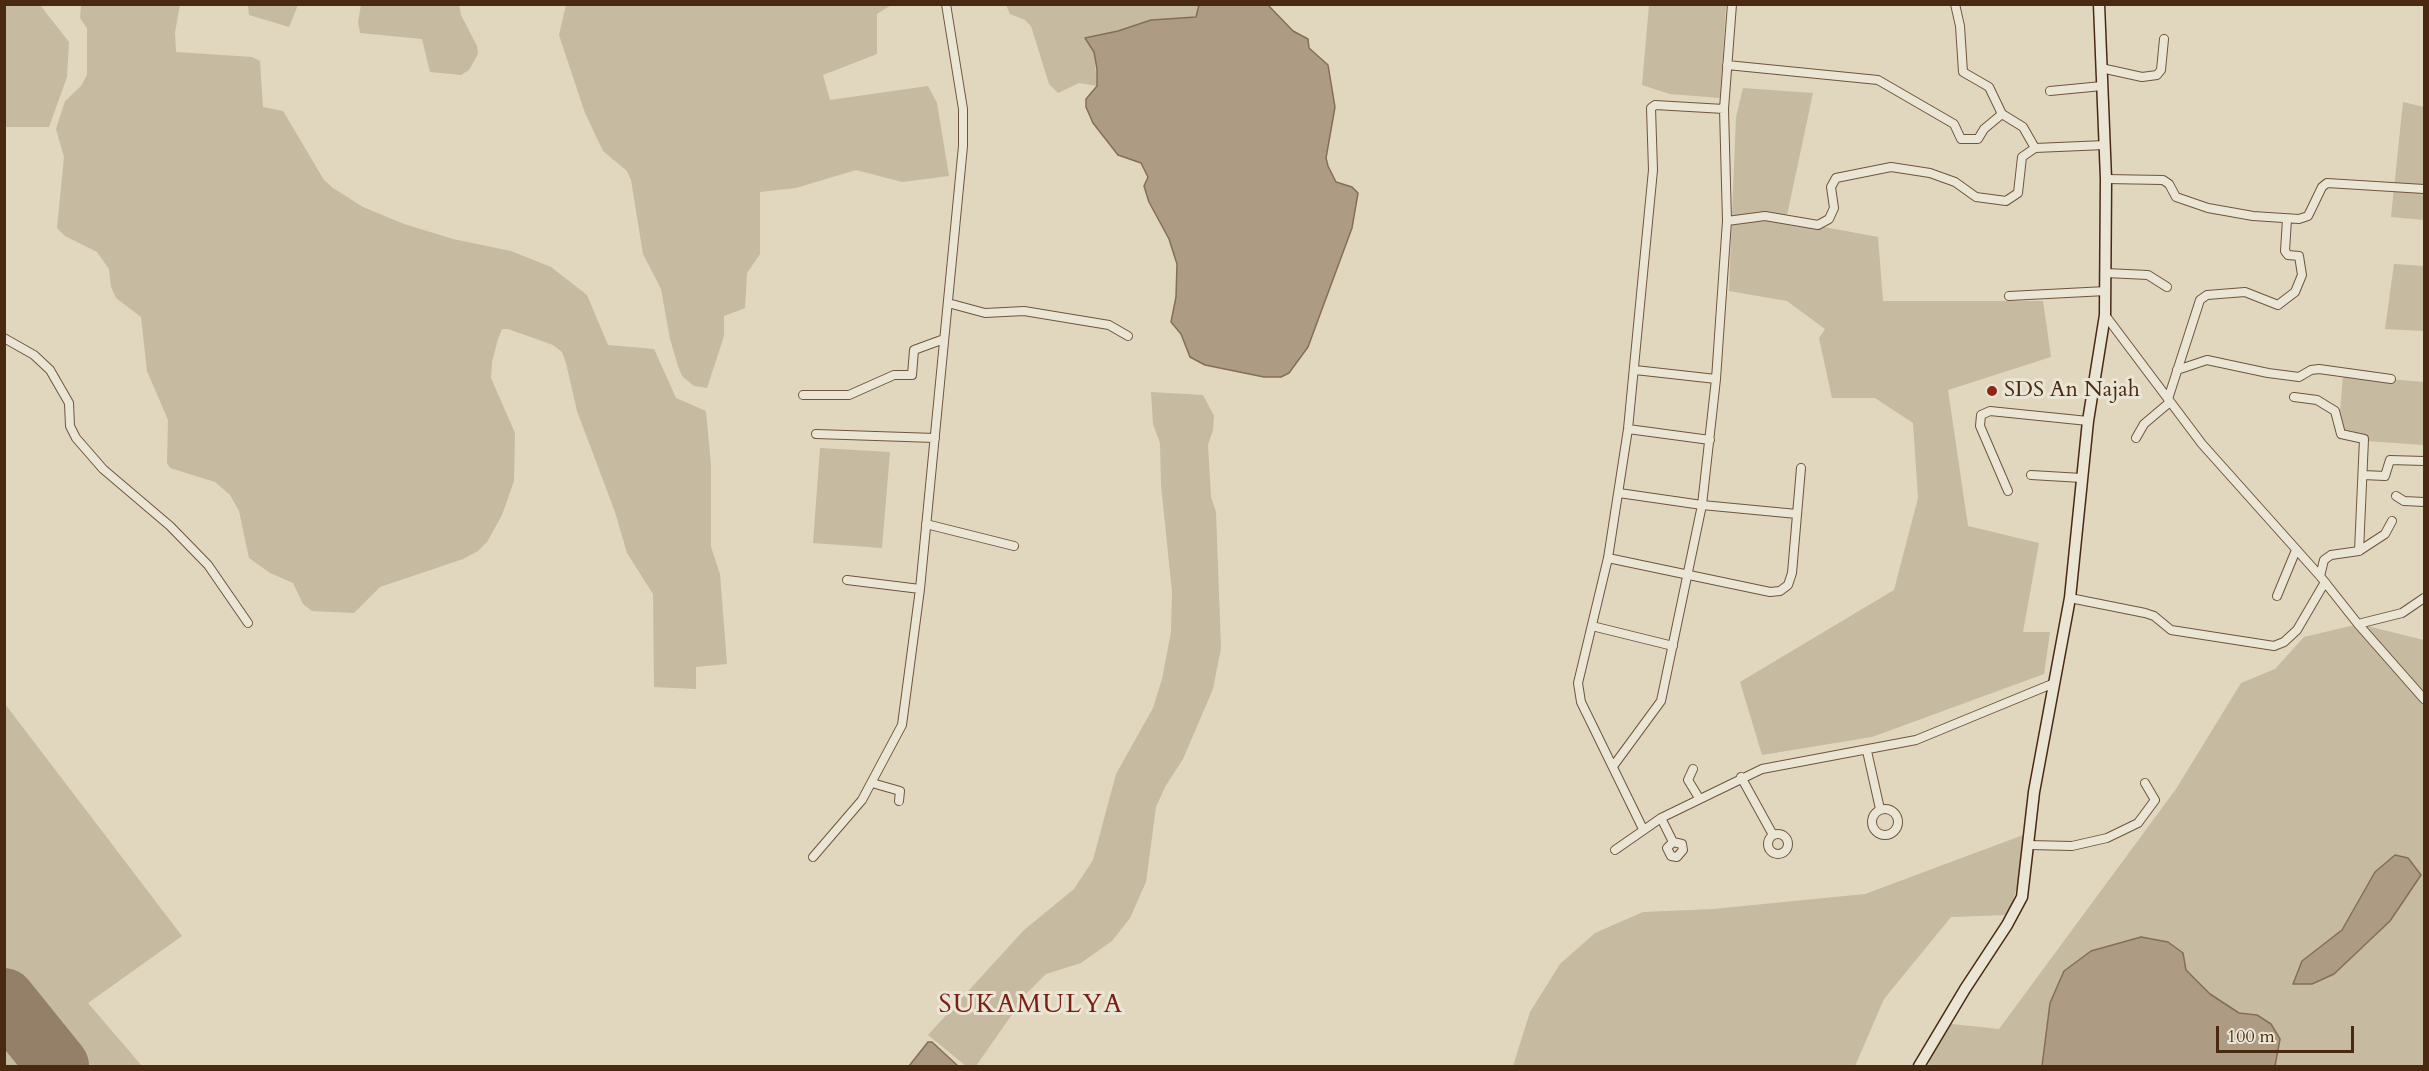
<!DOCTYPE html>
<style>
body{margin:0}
#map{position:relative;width:2429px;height:1071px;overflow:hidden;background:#e0d7be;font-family:Cardo,serif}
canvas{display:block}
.frame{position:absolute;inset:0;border:6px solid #492a11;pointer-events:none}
.scale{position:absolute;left:2216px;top:1026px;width:138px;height:27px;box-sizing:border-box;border:3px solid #492a11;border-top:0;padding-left:8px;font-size:18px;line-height:21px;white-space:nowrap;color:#492a11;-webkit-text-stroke:4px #ebe5d5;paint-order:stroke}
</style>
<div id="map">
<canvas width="2429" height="1071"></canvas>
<div class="frame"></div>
<div class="scale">100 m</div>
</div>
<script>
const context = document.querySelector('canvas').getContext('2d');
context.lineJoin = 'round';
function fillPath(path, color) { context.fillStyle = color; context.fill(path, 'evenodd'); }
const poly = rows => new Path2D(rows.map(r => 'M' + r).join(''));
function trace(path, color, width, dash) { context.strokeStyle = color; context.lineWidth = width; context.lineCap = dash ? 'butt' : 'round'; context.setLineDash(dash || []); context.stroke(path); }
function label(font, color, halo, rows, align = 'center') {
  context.font = font + ' Cardo,serif'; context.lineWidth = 6; context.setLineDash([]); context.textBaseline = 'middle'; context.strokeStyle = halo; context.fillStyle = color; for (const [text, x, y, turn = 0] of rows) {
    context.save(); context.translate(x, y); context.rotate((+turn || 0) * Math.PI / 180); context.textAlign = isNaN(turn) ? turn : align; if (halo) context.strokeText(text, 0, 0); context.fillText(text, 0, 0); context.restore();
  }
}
const green = poly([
 [1199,4,1196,17,1086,38,1094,52,1097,86,1079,83,1058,93,1049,84,1031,26,1025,20,1010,14,1006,5],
 [4,5,40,5,69,42,67,77,49,127,5,127],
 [81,5,180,5,175,32,176,52,252,57,260,61,263,107,283,111,324,180,333,188,363,207,404,224,453,239,511,251,551,267,587,295,608,345,654,349,676,398,706,411,711,465,711,547,720,574,727,664,696,667,696,689,654,687,653,594,627,553,615,512,577,411,566,363,562,352,553,345,508,329,502,329,498,339,492,362,491,378,515,433,514,481,502,515,487,542,478,551,463,559,380,587,354,613,312,611,303,604,293,583,270,573,249,558,239,511,230,495,215,482,170,468,167,463,168,420,147,371,141,317,116,298,111,287,109,269,97,252,65,236,57,228,64,157,56,129,65,101,81,86,87,75,87,28,80,18],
 [248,5,248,4,298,5,289,27,249,15],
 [361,5,459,5,461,15,477,46,478,54,469,70,461,75,430,72,422,39,360,33,358,22],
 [566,5,891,5,877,14,877,54,823,75,830,100,928,86,937,103,949,176,902,182,856,170,796,188,760,192,760,254,747,273,745,308,724,316,724,336,707,388,694,386,682,376,678,366,670,339,661,289,643,254,631,180,627,171,603,151,585,113,559,35],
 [1649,5,1726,5,1720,98,1670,94,1642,85],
 [1743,88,1813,93,1786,220,1878,237,1883,301,2043,301,2051,357,1948,390,1968,526,2039,543,2023,632,2050,632,2044,674,1872,737,1762,755,1740,682,1894,590,1918,498,1913,423,1875,398,1832,398,1819,338,1825,329,1787,301,1729,291,1736,117],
 [2403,102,2424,107,2424,220,2391,217],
 [2394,264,2424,266,2424,331,2385,329],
 [2343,375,2424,382,2424,445,2338,439],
 [1151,392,1203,395,1214,416,1213,430,1208,445,1211,497,1216,512,1221,648,1213,689,1183,759,1165,787,1156,807,1146,882,1130,918,1112,941,1081,963,1046,974,1027,993,976,1066,966,1066,928,1035,1024,930,1074,889,1093,860,1116,774,1153,708,1162,679,1171,632,1172,592,1161,485,1160,443,1153,424],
 [820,448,890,452,882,548,813,543],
 [2359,624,2424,640,2424,1066,2275,1066,2280,1039,2271,1024,2255,1014,2240,1013,2210,994,2186,970,2183,953,2050,1003,2042,1066,1928,1066,1942,1023,1999,1029,2176,789,2241,683,2275,669,2304,637],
 [5,704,182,936,88,1003,142,1066,73,1066,5,981],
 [2026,834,2021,872,2009,915,1951,917,1884,999,1855,1066,1513,1066,1530,1012,1560,964,1595,933,1643,912,1713,909,1865,894],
 [4,1019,5,1019,43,1066,5,1066]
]);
const water = poly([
 [1199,5,1268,5,1293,31,1308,39,1309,48,1328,65,1335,107,1326,158,1328,166,1336,182,1352,187,1358,193,1352,228,1308,347,1289,373,1281,377,1264,377,1205,365,1190,357,1181,334,1171,322,1176,297,1177,264,1169,239,1149,202,1144,186,1148,177,1141,163,1118,155,1093,123,1086,107,1086,99,1097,86,1097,69,1094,52,1085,38,1118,31,1151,20,1196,17,1199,5],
 [2395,855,2408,858,2421,875,2390,921,2334,974,2312,984,2293,984,2302,961,2342,930,2375,872,2395,855],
 [2141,937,2168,942,2183,953,2186,970,2210,994,2239,1013,2257,1015,2271,1024,2280,1039,2275,1066,2042,1066,2050,1003,2064,971,2091,951,2141,937],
 [928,1042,932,1042,958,1066,909,1066,928,1042]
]);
const runway = poly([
 [4,999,58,1066]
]);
const street = poly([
 [1955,4,1960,26,1963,72,1989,87,2002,114,2023,127,2035,148],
 [1727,65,1878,80,1954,124,1961,139,1978,139,1984,129,2002,114],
 [2101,68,2142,77,2157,75,2161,70,2164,39],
 [2050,91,2102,86],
 [2106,179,2163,180,2169,184,2176,197,2208,208,2253,216,2299,219,2308,216,2322,187,2327,183,2424,189],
 [1727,221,1765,216,1818,225,1829,219,1834,208,1831,187,1836,178,1891,167,1930,173,1955,182,1976,197,2006,201,2018,193,2022,157,2035,148,2105,145],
 [2106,273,2148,275,2167,287],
 [2009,296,2106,291],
 [948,303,985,313,1024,311,1109,325,1128,336],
 [2105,315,2202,444,2320,576,2358,624,2424,699],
 [4,338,34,355,50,370,69,403,70,426,76,438,103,469,170,526,208,565,248,623],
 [1635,370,1716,379],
 [2177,370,2207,360,2268,373,2299,377,2311,370,2319,369,2391,379],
 [803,395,849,395,894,375,912,375,914,350,944,339],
 [2294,397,2317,400,2335,411,2341,434,2364,439,2359,551],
 [2168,399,2200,300,2207,295,2245,292,2278,305,2295,292,2302,275,2299,256,2288,255,2285,251,2287,219],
 [1628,429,1710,440],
 [816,434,935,438],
 [2136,438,2144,424,2170,402],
 [2031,475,2082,478],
 [2363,475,2385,476,2390,460,2424,461],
 [2008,491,1980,426,1981,415,1990,411,2088,421],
 [1619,493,1702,505,1797,514],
 [2396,496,2404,501,2424,502],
 [926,524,1014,546],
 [1608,558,1770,592,1780,591,1788,585,1792,573,1801,468],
 [2320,576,2324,560,2331,555,2359,551,2385,534,2392,521],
 [847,580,920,589],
 [2277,596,2296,550],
 [2070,598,2145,613,2154,616,2171,630,2274,646,2284,642,2297,630,2325,582],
 [2358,624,2402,613,2424,598],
 [1592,626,1673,646],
 [1867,751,1880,809],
 [1614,765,1661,701,1702,505,1716,379,1727,221,1724,109,1732,4],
 [1693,769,1688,780,1699,798],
 [1741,777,1773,835],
 [872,783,900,791,899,801],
 '1872 822a13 13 0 1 1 26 0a13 13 0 1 1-26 0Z',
 [1661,818,1673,842],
 [1643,829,1581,702,1578,683,1608,558,1628,429,1653,170,1651,108,1655,105,1724,109],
 '1768 844a10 10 0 1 1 20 0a10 10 0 1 1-20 0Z',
 [1673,842,1682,844,1683,850,1677,857,1671,856,1667,848,1673,842],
 [2029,845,2072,846,2107,838,2138,823,2155,800,2145,783],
 [1615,850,1661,818,1762,769,1916,740,2052,684],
 [813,857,862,800,902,725,920,589,963,146,963,109,946,4]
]);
const secondary = poly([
 [1919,1066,1965,989,2007,925,2022,897,2034,792,2070,598,2088,421,2105,315,2106,179,2099,4]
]);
const markers = [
 [1992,391,6,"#8f2418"]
];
const poiNames = [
 ["SDS An Najah",2004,391]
];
const quarterNames = [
 ["SUKAMULYA",1031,1006]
];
fillPath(green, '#c6baa1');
fillPath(water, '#ad9c83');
trace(water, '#856e55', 1.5);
trace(runway, '#948068', 62);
trace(street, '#6f553c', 10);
trace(secondary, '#492a11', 13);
trace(street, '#ebe5d5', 8);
trace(secondary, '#ebe5d5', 10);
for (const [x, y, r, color] of markers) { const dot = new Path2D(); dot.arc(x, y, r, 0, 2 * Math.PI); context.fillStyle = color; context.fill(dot); trace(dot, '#ebe5d5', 2); }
label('22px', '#492a11', '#ebe5d5', poiNames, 'left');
context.letterSpacing = '1.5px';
label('26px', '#7a1f14', '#ebe5d5', quarterNames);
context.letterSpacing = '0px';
</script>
